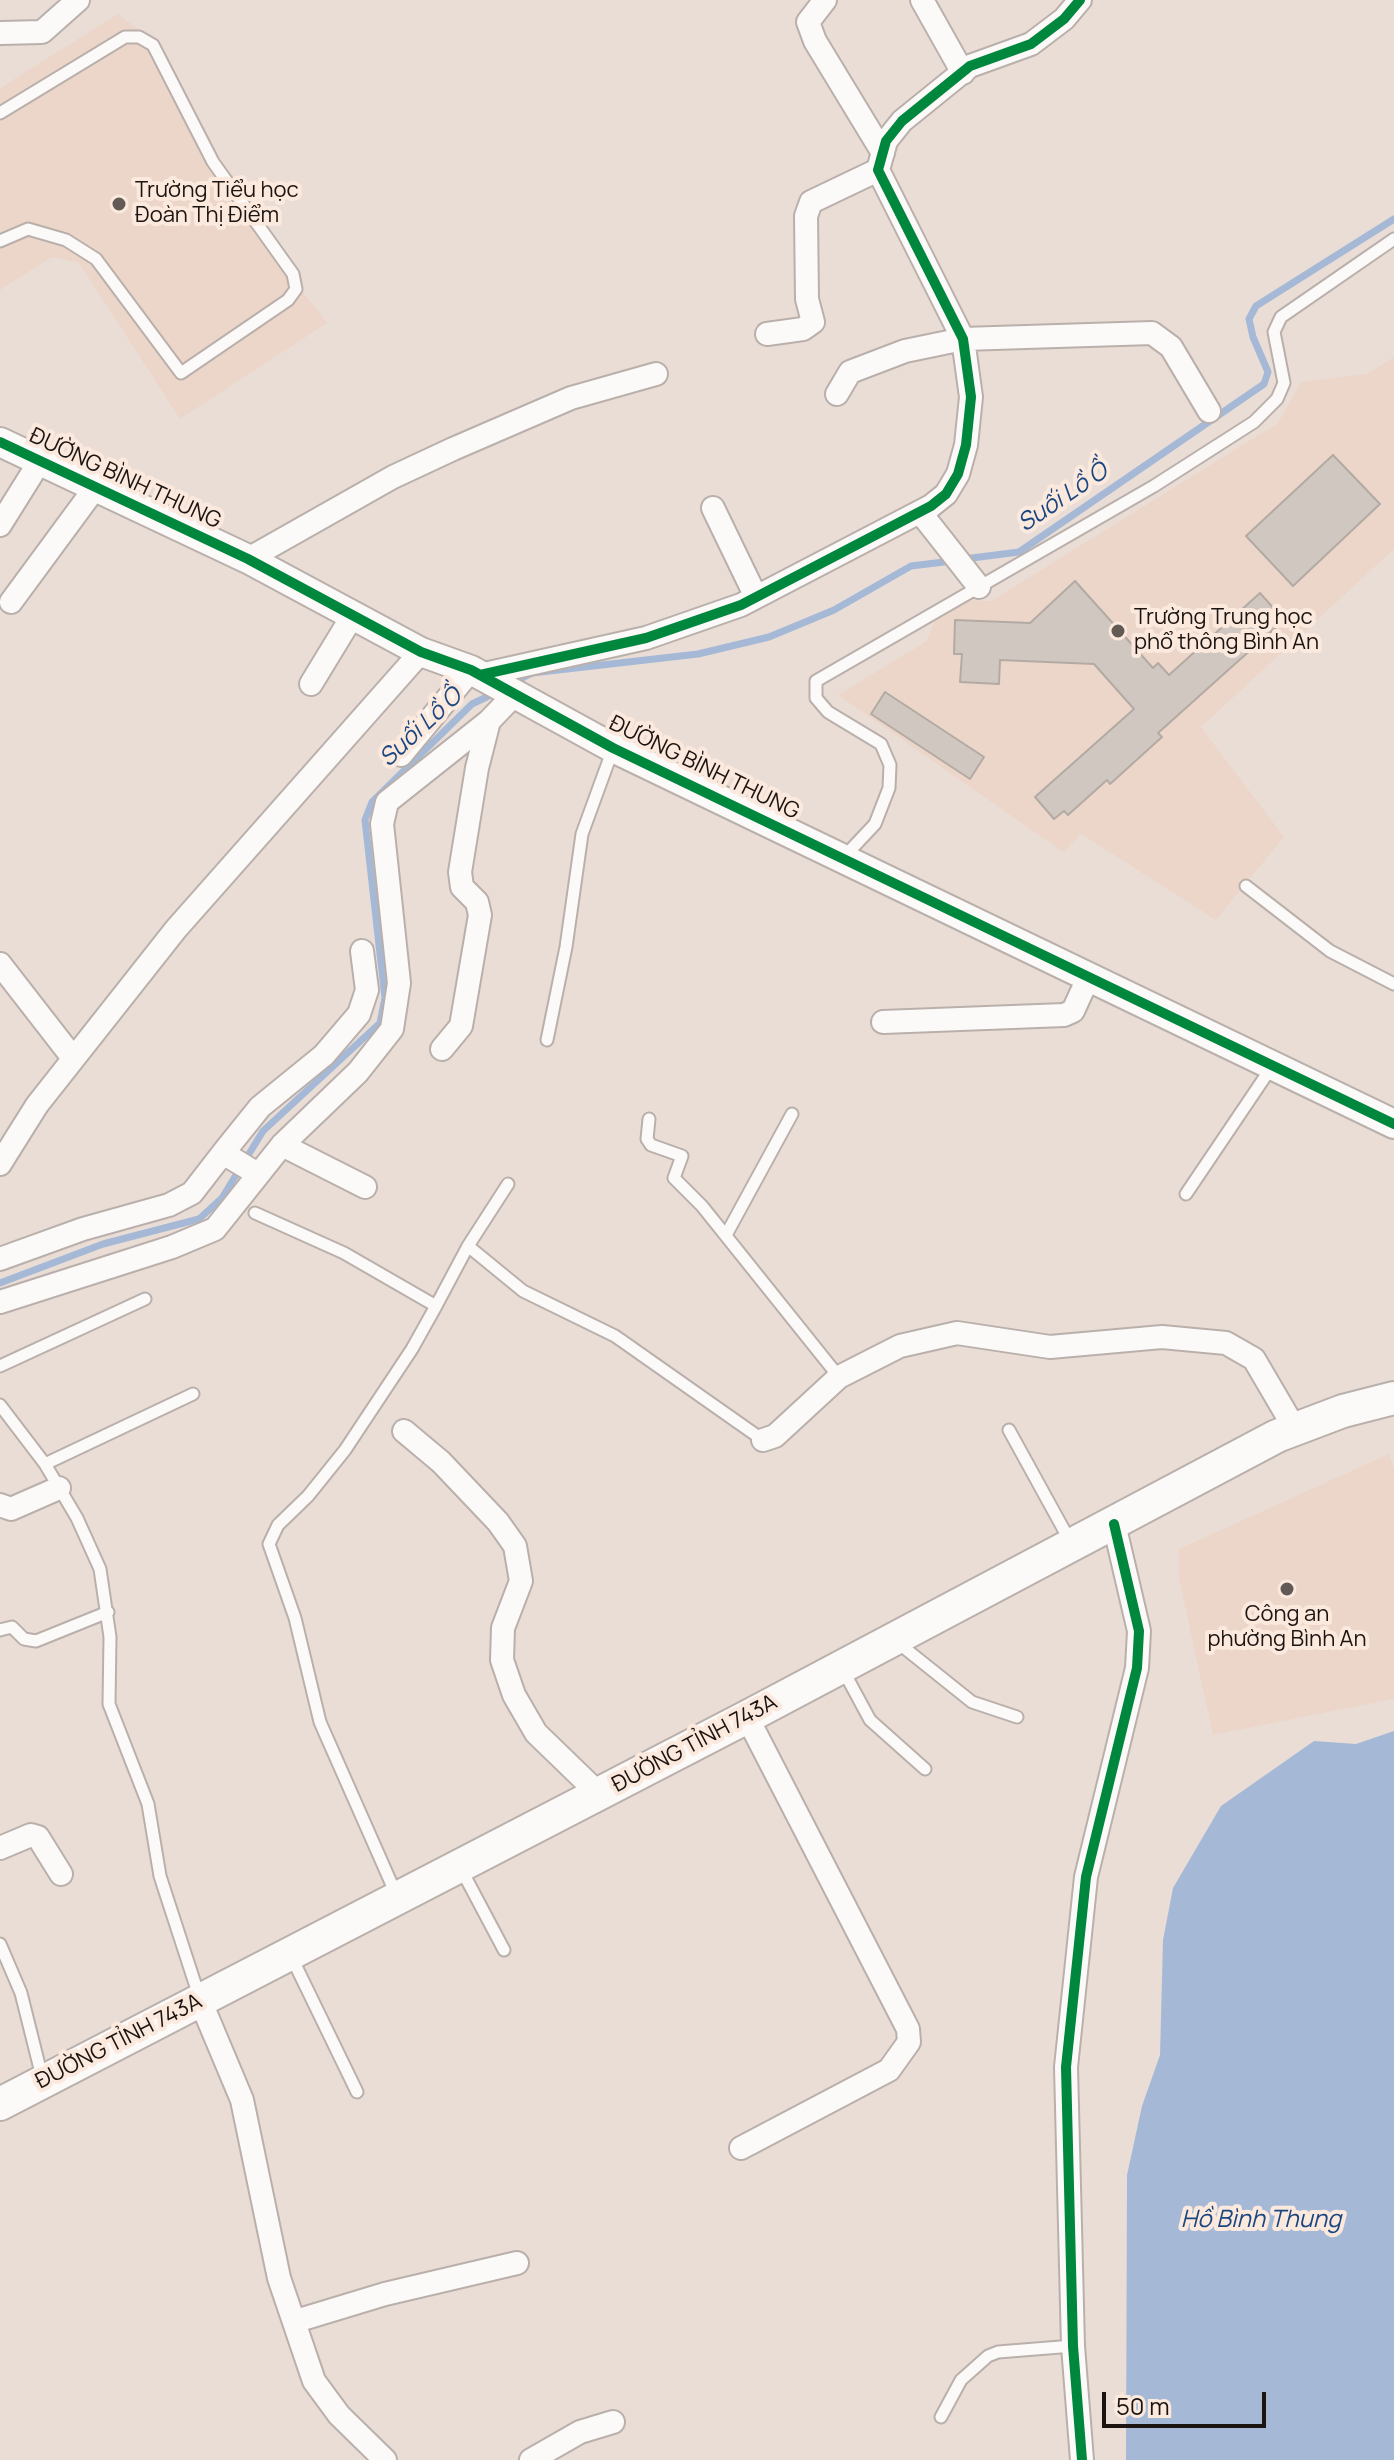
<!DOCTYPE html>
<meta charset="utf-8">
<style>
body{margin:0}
#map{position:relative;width:1394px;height:2460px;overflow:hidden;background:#eaddd6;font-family:Manrope,sans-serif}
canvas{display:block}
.scale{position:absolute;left:1102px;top:2392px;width:164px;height:36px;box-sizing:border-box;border:4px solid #1c1410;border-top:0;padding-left:10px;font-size:24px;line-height:28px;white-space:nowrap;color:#1c1410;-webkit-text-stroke:6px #fce9de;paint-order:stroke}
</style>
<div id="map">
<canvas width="1394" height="2460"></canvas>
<div class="scale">50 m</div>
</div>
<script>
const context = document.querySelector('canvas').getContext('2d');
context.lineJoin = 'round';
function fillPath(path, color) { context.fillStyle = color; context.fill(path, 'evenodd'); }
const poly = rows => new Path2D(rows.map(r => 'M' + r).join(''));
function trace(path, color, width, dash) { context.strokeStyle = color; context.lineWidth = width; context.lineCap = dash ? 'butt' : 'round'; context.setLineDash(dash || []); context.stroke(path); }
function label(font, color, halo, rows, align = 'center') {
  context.font = font + ' Manrope,sans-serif'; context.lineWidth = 8; context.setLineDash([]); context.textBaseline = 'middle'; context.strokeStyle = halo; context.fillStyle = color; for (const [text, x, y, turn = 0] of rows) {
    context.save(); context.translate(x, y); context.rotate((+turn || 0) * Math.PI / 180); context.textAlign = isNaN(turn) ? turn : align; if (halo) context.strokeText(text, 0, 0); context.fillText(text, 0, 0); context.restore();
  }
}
const built = poly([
 [118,14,139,30,190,126,266,245,327,323,180,419,79,263,52,257,0,290,0,88],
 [1394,357,1394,549,1201,727,1284,837,1216,920,1081,834,1063,852,838,695,927,641,935,621,969,600,991,601,1278,423,1301,382,1367,374],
 [1389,1454,1394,1470,1394,1699,1213,1735,1179,1579,1179,1549]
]);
const water = poly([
 [1394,1731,1394,2460,1126,2460,1127,2175,1142,2106,1160,2055,1163,1940,1173,1888,1221,1806,1314,1741,1356,1744]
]);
const stream = poly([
 [964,559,1019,552,1264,384,1268,372,1253,337,1249,319,1256,306,1394,219],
 [511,684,532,673,698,654,769,637,834,610,911,566,952,561],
 [0,1283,103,1244,199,1219,222,1198,263,1131,380,1023,385,998,365,820,372,802,472,704,497,692]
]);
const building = poly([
 [1333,455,1380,504,1293,586,1246,536,1333,455],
 [1075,581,1153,668,1158,663,1169,675,1260,593,1284,620,1158,733,1162,737,1110,784,1107,780,1068,815,1064,811,1054,819,1035,797,1134,709,1094,664,1000,660,999,684,960,682,962,654,954,654,955,620,1030,623,1075,581],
 [885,692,984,757,970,779,871,714,885,692]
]);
const service = poly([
 [0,113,125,37,139,37,153,45,213,162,293,274,296,289,288,300,181,373,96,259,66,240,28,229,0,241],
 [844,857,875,824,889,788,890,765,881,744,828,712,816,698,816,681,1154,486,1254,422,1277,399,1284,383,1274,332,1281,317,1394,239],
 [1246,886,1330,951,1394,984],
 [547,1040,566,947,582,834,613,749],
 [649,1119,647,1139,651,1145,682,1156,674,1178,702,1206,839,1377],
 [1186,1194,1273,1065],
 [255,1213,344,1253,436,1306,412,1349,345,1450,308,1496,278,1525,269,1544,295,1618,320,1722,396,1894],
 [726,1235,792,1114],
 [468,1246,523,1291,615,1336,763,1440],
 [436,1306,468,1246,508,1184],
 [0,1366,145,1299],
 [0,1405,45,1464,77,1518,100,1569,110,1637,109,1704,148,1804,160,1876,199,1996],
 [1009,1430,1070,1541],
 [45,1464,193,1394],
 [0,1630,12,1627,24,1639,36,1641,108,1612],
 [897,1642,972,1702,1017,1717],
 [843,1670,870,1720,925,1769],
 [460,1867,504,1950],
 [0,1944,21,1993,42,2077],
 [291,1956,357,2092],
 [941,2417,961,2380,988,2356,998,2352,1073,2346]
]);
const minor = poly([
 [825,0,808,22,815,41,883,153],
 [922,0,963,73],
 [0,33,42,32,78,0],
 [767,334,803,329,813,322,807,299,806,216,811,202,878,170],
 [837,394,850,372,905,351,963,339,1152,333,1171,347,1209,411],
 [713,508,756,597],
 [920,512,979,587],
 [0,525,40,461],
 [248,559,393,477,453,449,571,398,656,374],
 [11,602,95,488],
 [480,675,646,638,741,605,931,506,946,494,958,474,966,445,971,397,963,339,878,170,886,141,902,121,970,66,1031,44,1064,19,1080,0],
 [311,684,353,615],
 [401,755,471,670],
 [0,964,73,1058],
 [883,1022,1064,1015,1073,1011,1089,976],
 [442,1049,461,1026,480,915,477,902,462,887,460,872,477,768,489,721,516,693],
 [282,1145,365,1187],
 [0,1164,37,1105,176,929,421,652],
 [256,1173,223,1153,260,1107,324,1055,359,1014,367,990,362,951],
 [0,1259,83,1229,169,1205,192,1193,223,1153],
 [0,1302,172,1247,215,1229,282,1145,358,1072,392,1029,399,983,382,824,387,802,489,721],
 [404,1431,441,1462,498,1522,515,1546,521,1581,503,1628,502,1660,514,1695,536,1733,599,1794],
 [763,1440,775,1436,839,1377,900,1346,957,1333,1050,1347,1162,1337,1226,1343,1254,1359,1295,1429],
 [0,1505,11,1509,59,1488],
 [0,1848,31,1835,38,1837,61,1874],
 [200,2000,242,2100,279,2278,314,2381,339,2415,385,2460],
 [741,2148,889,2070,909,2042,908,2029,747,1717],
 [296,2321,385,2294,517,2263],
 [531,2460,580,2432,613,2422],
 [1082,2460,1073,2346,1066,2067,1086,1877,1137,1668,1139,1631,1114,1524]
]);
const tertiary = poly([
 [0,442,248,559,421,652,471,670,613,748,1394,1124]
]);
const secondary = poly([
 [0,2104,747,1717,1277,1436,1343,1411,1394,1398]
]);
const cycleway = poly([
 [0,442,248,559,421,652,471,670,613,748,1394,1124],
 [480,675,646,638,741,605,931,506,946,494,958,474,966,445,971,397,963,339,878,170,886,141,902,121,970,66,1031,44,1064,19,1080,0],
 [1082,2460,1073,2346,1066,2067,1086,1877,1137,1668,1139,1631,1114,1524]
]);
const markers = [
 [119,204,8,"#645a55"],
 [1118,631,8,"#645a55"],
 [1287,1589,8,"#645a55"]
];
const poiNames = [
 ["Trường Tiểu học",135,191],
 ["Đoàn Thị Điểm",135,216],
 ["Trường Trung học",1134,618],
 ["phổ thông Bình An",1134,643],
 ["Công an",1287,1615,"center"],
 ["phường Bình An",1287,1640,"center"]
];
const streetNames = [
 ["ĐƯỜNG BÌNH THUNG",125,479,25],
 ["ĐƯỜNG BÌNH THUNG",704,768,26],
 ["ĐƯỜNG TỈNH 743A",695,1744,-28],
 ["ĐƯỜNG TỈNH 743A",119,2042,-27]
];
const waterNames = [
 ["Suối Lồ Ồ",1063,498,-34],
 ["Suối Lồ Ồ",421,728,-43],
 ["Hồ Bình Thung",1261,2220]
];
fillPath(built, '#ecd6c9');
fillPath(water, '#a5b9d7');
trace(stream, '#a5b9d7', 7);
fillPath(building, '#d1c7c1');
trace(building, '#b4aaa4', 2);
trace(service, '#bab0ab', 15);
trace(minor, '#bab0ab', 26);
trace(tertiary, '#bab0ab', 32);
trace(secondary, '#bab0ab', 36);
trace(service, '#fcfaf9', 11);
trace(minor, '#fcfaf9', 22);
trace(tertiary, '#fcfaf9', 28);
trace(secondary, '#fcfaf9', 32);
trace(cycleway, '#00873e', 10);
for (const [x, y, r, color] of markers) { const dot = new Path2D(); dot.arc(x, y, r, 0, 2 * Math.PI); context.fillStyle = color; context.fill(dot); trace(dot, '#fce9de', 3); }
label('22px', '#1c1410', '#fce9de', poiNames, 'left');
label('22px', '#1c1410', '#fce9de', streetNames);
label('italic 24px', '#1b4780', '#fce9de', waterNames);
</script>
